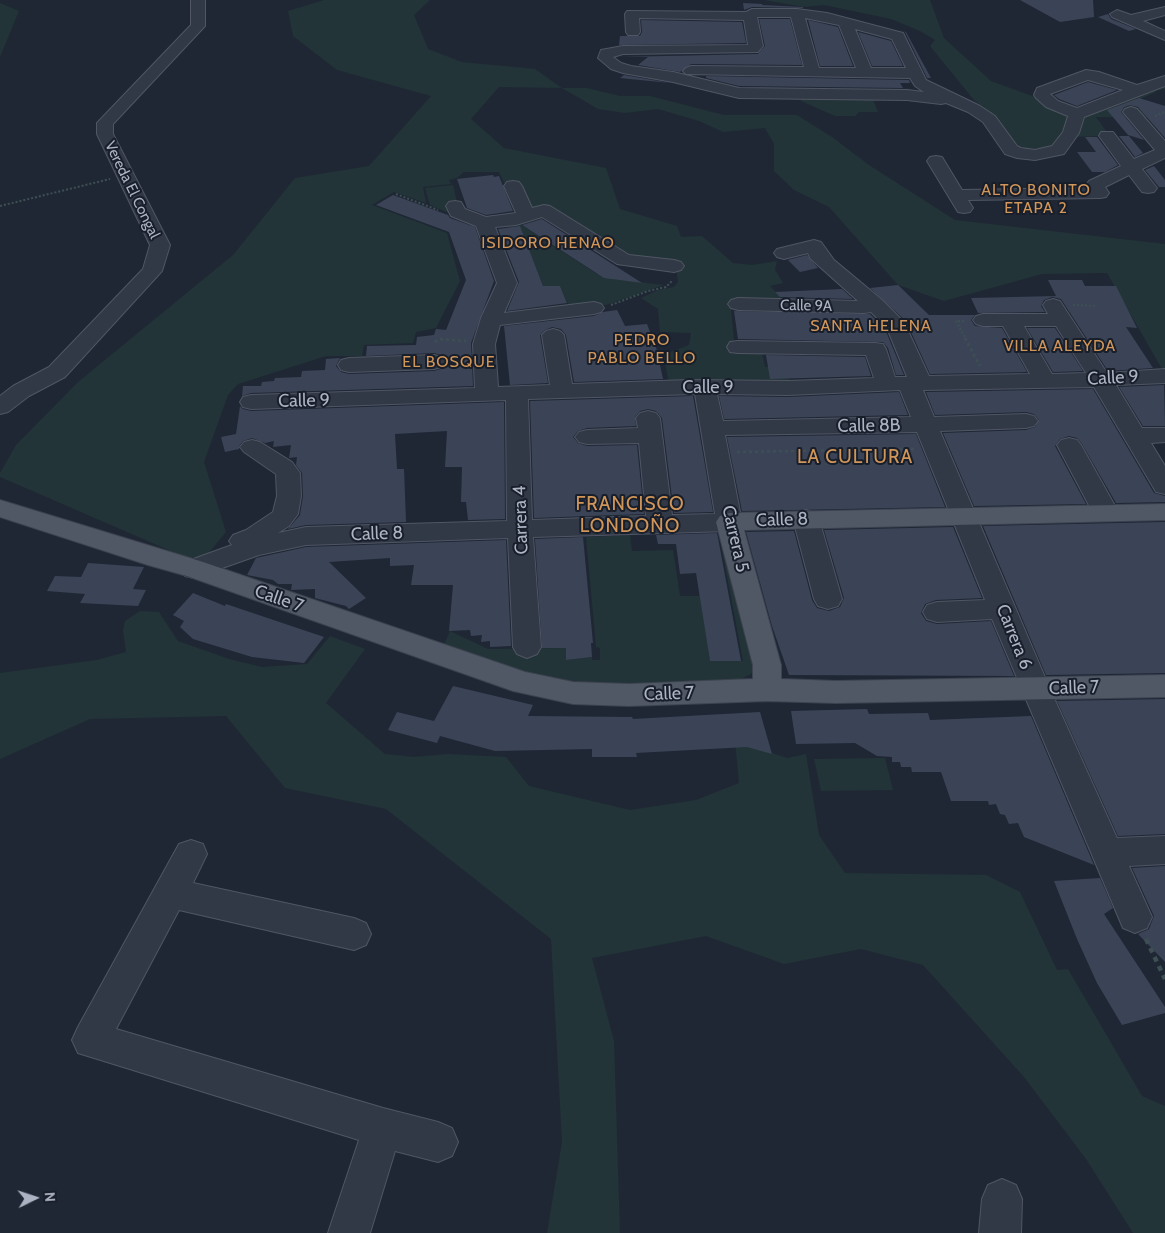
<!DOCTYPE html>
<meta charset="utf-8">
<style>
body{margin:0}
#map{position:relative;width:1165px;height:1233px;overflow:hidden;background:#1f2735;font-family:Cabin,sans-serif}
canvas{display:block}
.north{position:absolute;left:10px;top:1173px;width:50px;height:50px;-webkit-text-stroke:4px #181e2a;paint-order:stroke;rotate:86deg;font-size:14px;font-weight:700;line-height:20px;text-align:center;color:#acb3c3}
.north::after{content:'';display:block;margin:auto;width:18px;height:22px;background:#acb3c3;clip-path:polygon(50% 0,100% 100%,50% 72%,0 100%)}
</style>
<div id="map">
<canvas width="1165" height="1233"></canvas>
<div class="north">N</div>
</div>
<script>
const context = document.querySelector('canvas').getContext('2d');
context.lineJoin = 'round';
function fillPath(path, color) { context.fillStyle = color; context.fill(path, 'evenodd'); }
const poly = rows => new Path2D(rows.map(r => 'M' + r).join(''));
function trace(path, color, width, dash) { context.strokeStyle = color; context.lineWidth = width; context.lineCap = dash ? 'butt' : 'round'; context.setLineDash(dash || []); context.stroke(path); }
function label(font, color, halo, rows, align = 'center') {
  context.font = font + ' Cabin,sans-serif'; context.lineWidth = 4; context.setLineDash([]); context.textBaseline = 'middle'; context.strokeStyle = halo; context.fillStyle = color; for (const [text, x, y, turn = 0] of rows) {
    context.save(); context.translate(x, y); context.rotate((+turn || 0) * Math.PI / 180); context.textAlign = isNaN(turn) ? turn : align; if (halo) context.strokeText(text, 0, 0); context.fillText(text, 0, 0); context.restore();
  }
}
const green = poly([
 [324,0,430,0,414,15,428,49,462,62,535,69,562,88,587,88,620,96,650,96,724,115,797,115,832,137,869,165,955,220,1165,244,1165,369,1162,369,1107,273,1042,274,944,301,898,285,829,207,794,190,774,171,774,144,765,128,723,132,699,121,658,109,625,113,598,109,562,88,499,87,471,119,504,148,606,168,620,209,677,226,681,237,702,236,733,263,752,265,777,261,775,270,783,283,770,286,784,301,731,309,734,341,731,343,762,353,765,367,786,367,790,382,669,382,663,355,689,345,691,333,660,332,658,309,641,298,658,290,674,287,678,282,676,268,630,258,532,210,514,182,504,183,499,172,464,172,457,178,449,180,451,184,423,187,426,203,394,192,372,205,447,233,460,281,436,328,416,332,413,343,364,345,362,356,326,356,238,384,228,395,204,462,226,532,206,556,187,558,0,477,0,473,16,445,78,382,233,255,295,178,369,166,431,96,337,70,293,36,288,11],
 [764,0,930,0,944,38,991,81,1035,97,1069,116,1065,128,1055,144,1042,150,1025,149,1013,142,990,112,974,100,930,46,935,40,920,31,891,19,824,5,804,7],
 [0,3,19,11,0,57],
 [1165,83,1165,89,1155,91,1156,92,1129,104,1154,114,1140,120,1128,112,1110,112,1113,117,1096,117,1106,131,1099,132,1103,136,1073,137,1082,116],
 [800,97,872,97,878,112,859,112,855,116,835,116,801,101],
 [453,185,457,202,451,214,430,205,425,188],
 [518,223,597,274,617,267,612,279,664,285,606,305,570,308,560,286,544,288],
 [719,534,721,534,756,665,751,674,739,680,628,685,564,681,527,676,443,647,450,631,488,649,566,648,567,660,592,657,592,660,600,660,600,648,596,647,586,537,630,535,632,551,673,550,680,596,700,596,710,661,743,661],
 [140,611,159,612,178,641,229,659,262,667,307,664,330,636,365,649,326,703,385,754,413,757,448,754,506,757,529,786,630,810,696,800,739,783,735,741,787,758,806,754,819,835,845,873,986,875,1020,892,1057,970,1068,969,1142,1096,1165,1106,1165,1233,1133,1233,1086,1159,1024,1077,923,965,861,949,784,964,706,936,592,958,614,1041,620,1233,547,1233,562,1142,551,939,386,809,285,788,226,716,90,719,0,759,0,673,97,660,126,652,123,630,125,621],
 [885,758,893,790,821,791,814,759]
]);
const building = poly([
 [1020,0,1093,0,1094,17,1060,22],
 [743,3,762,4,762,5,803,7,803,8,752,7,744,10],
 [1108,14,1111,19,1136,29,1129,31,1098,17],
 [759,19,790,19,802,65,691,64,680,72,638,65,648,57,619,57,758,54,765,46],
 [641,20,742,22,746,43,619,45,620,36,640,36,642,32],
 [808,20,838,27,853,66,820,66],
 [898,30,906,32,931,78,927,78,905,32],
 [858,32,891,41,903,66,872,66],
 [624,75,670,83,620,78],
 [706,76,909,80,910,83,900,83,903,88,739,86,706,78],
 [1088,82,1117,90,1077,106,1059,99,1054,95],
 [1139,98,1165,106,1165,138,1138,107,1130,105,1124,107,1121,112,1144,140,1128,135,1107,110],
 [1119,136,1129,136,1143,153,1135,157],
 [1085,137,1097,137,1118,165,1105,172,1092,172,1077,152,1096,152],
 [1154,166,1165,180,1165,187,1159,187,1145,170],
 [493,175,494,177,499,176,513,211,486,215,467,208,457,179],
 [393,195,448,215,450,218,475,227,494,281,471,343,473,386,251,393,242,396,243,386,261,386,262,382,274,381,275,378,301,377,302,371,325,370,326,359,340,358,336,366,341,372,349,374,434,371,444,368,447,363,444,356,434,353,366,356,367,346,416,345,417,337,434,335,436,329,446,330,466,280,449,232,376,205],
 [542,219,589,249,642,283,604,278,522,225],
 [520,226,543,286,560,286,567,303,507,311,519,282,498,229],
 [807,255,818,268,800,272,788,260],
 [1048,280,1082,280,1085,286,1116,286,1137,328,1126,327,1153,368,1108,371,1061,299,1052,297,1044,300,1041,306,1045,312,978,313,971,298,1056,296],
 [898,285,929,315,975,315,971,320,975,326,1002,328,1027,372,930,374,906,321,870,288],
 [842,289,853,299,780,297,775,292],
 [617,310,625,326,647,324,650,332,653,333,663,379,574,382,566,335,561,329,552,327,545,330,540,335,548,383,510,385,504,326,594,316,603,312],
 [734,311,870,314,885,329,904,375,896,375,888,348,883,342,738,339],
 [1027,328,1055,328,1083,371,1053,372],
 [766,355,865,357,871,376,770,379],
 [1164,385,1165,426,1143,426,1119,387],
 [1093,389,1154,493,1165,496,1165,502,1116,503,1082,444,1077,438,1069,436,1060,439,1055,446,1086,504,974,506,943,433,1026,430,1035,427,1039,420,1034,414,1026,412,935,415,926,392],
 [899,392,908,415,724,419,719,396,788,397],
 [693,396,713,512,674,513,662,418,656,411,648,409,640,411,635,417,636,426,587,428,578,431,573,437,578,443,587,446,637,445,644,514,534,518,530,401],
 [504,402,505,519,468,520,466,502,461,502,462,467,445,467,447,431,395,434,397,469,404,469,406,522,306,525,288,529,300,515,303,496,302,473,296,465,297,457,289,458,291,445,273,447,274,441,265,443,252,438,243,441,239,446,239,449,225,452,221,437,236,434,240,406,243,409,251,411],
 [916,434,945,507,742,511,727,437],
 [1165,522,1165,673,1046,675,983,526],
 [953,527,982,598,936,600,925,604,921,613,926,621,937,624,991,621,1014,676,789,675,772,626,746,532,794,531,812,600,817,608,829,611,840,607,844,598,824,530],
 [717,533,718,538,741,661,710,661,696,573,680,574,676,544,658,544,656,535],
 [583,537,593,643,591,643,592,657,566,660,566,648,542,648,535,539],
 [506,540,511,646,490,647,490,641,481,642,482,635,471,636,470,630,449,631,453,585,411,585,414,565,390,566,390,558,329,562,366,598,349,609,346,606,315,598,315,589,291,590,292,584,278,584,273,580,247,575,256,558,306,547],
 [88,563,144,567,133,589,146,590,138,606,80,603,85,594,47,591,55,576,81,577],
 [193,593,225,606,226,604,324,637,304,663,252,657,193,639,180,627,184,621,173,615],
 [453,686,533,705,528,716,632,717,633,719,760,712,772,754,747,747,636,753,637,757,592,757,592,749,495,751,440,736,437,743,388,730,397,712,434,721],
 [1165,699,1165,834,1118,836,1057,701],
 [867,709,869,714,928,713,930,720,1031,716,1094,865,1024,837,1018,823,1009,824,1005,815,1000,814,996,804,989,805,988,801,951,801,941,772,912,772,911,767,901,767,900,762,892,762,892,757,877,756,855,743,796,744,791,711],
 [1165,866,1165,962,1138,934,1149,929,1154,916,1132,868],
 [1100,878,1113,908,1104,914,1165,1007,1165,1013,1122,1025,1097,983,1077,939,1054,881]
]);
const pathFar2 = poly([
 [1155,116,1165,112],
 [396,194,438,210],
 [0,206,110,179],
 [611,305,648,291,666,287,672,281],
 [1073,305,1097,306],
 [964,321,956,321,966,339]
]);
const pathFar1 = poly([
 [965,338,980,366],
 [435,342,439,339,466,341],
 [737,452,914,449]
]);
const path = poly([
 [1146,939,1165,979]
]);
const minor = poly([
 [191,0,205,0,205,26,113,124,113,134,170,245,162,271,65,377,29,396,8,412,0,414,0,396,13,386,49,367,143,269,150,245,97,134,97,123,191,25,191,0],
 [1165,7,1165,15,1143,21,1165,31,1165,40,1112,17,1110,14,1117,10,1131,15,1165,7],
 [752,9,797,9,827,13,903,33,926,80,980,106,995,116,1017,146,1021,148,1035,150,1052,146,1063,132,1068,116,1046,107,1036,98,1034,95,1037,88,1086,70,1099,72,1137,85,1165,76,1165,86,1084,117,1079,133,1064,154,1035,160,1017,158,1005,154,983,122,968,112,946,103,941,104,907,100,739,98,673,82,623,73,611,69,598,58,601,50,623,46,748,45,744,20,639,18,640,32,638,35,628,35,626,32,625,14,627,11,746,12,752,9],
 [757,17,791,17,804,67,691,66,686,68,683,71,686,74,910,78,915,86,924,92,907,90,739,88,673,72,631,66,621,63,613,57,623,54,758,52,763,46,757,17],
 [805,18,839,25,856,68,819,68,805,18],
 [855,29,892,39,906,68,871,68,855,29],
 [1088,80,1123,90,1077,108,1058,101,1050,94,1088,80],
 [1131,107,1137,109,1165,141,1165,158,1142,169,1157,188,1154,192,1148,193,1142,192,1129,175,1105,187,1109,193,1106,197,1100,198,968,200,973,208,970,212,964,213,958,212,927,161,930,157,936,156,942,157,962,190,1088,188,1086,185,1089,181,1121,166,1099,136,1101,132,1113,132,1134,159,1155,150,1123,112,1125,109,1131,107],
 [513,181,519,182,522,186,532,208,544,205,550,206,629,255,674,260,681,262,684,266,681,270,674,272,617,264,542,217,516,225,495,227,517,283,504,313,594,302,601,304,604,308,601,312,594,314,500,325,495,344,498,387,550,385,542,335,546,331,553,329,560,331,564,335,572,384,689,380,788,381,874,378,866,355,738,353,730,352,727,347,730,342,738,341,875,343,883,344,886,349,895,377,907,377,887,328,871,312,864,313,738,310,731,308,728,304,731,300,738,298,858,301,810,258,808,253,784,259,777,257,774,253,777,249,814,240,821,242,834,260,882,300,904,322,929,376,1030,374,1003,326,983,326,976,324,973,320,976,316,983,314,1048,314,1043,305,1046,301,1053,299,1060,301,1107,373,1165,369,1165,383,1116,385,1142,428,1165,428,1165,442,1151,443,1165,466,1165,494,1156,492,1094,387,923,390,934,417,1026,414,1034,416,1038,421,1034,426,1026,428,940,431,1050,689,1117,838,1165,836,1165,864,1129,866,1152,917,1147,928,1135,933,1123,928,992,619,937,622,927,619,923,612,927,605,937,602,985,600,917,432,725,435,742,522,738,528,729,531,533,537,541,647,537,654,527,658,517,654,513,647,508,538,306,545,259,555,194,578,185,576,181,569,185,562,232,545,229,541,233,535,246,530,273,512,277,496,276,474,244,452,240,447,244,442,252,440,260,442,292,462,300,473,301,496,298,514,289,526,278,533,306,527,507,521,506,400,251,409,243,407,240,402,243,397,251,395,475,388,473,344,481,318,497,283,476,226,451,216,446,206,449,202,455,201,461,202,465,209,486,217,516,213,504,186,507,182,513,181],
 [1024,326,1056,326,1086,373,1052,374,1024,326],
 [900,390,911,417,723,421,717,394,788,395,900,390],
 [695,394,715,514,672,515,660,418,656,413,648,411,640,413,636,418,638,428,587,430,579,432,575,437,579,442,587,444,639,443,646,516,532,520,528,399,695,394],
 [434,355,442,357,445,362,442,367,434,369,349,372,341,370,338,365,341,360,349,358,434,355],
 [1069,438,1077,440,1081,445,1119,513,1115,519,1106,521,1097,519,1093,513,1057,445,1061,440,1069,438],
 [806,510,815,513,819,519,842,599,838,606,828,609,818,606,814,599,793,519,797,513,806,510],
 [191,840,203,844,207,854,193,883,354,918,366,923,371,934,366,945,354,950,179,910,116,1029,383,1108,438,1122,452,1128,458,1142,452,1156,438,1162,395,1151,370,1233,328,1233,359,1140,78,1053,72,1040,78,1027,179,844,191,840],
 [1002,1179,1016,1185,1022,1199,1021,1233,979,1233,982,1199,988,1185,1002,1179]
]);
const major = poly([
 [0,500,203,562,525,672,573,682,629,684,753,679,753,665,716,522,720,516,729,513,1165,504,1165,520,744,530,781,665,781,679,836,681,1165,675,1165,697,836,703,767,701,629,706,573,704,513,691,187,576,148,565,0,517,0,500]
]);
const farStreetnames = [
 ["Vereda El Congal",132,190,64],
 ["Calle 9A",806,306,1]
];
const farNeighbourhoodnames = [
 ["ALTO BONITO",1036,190],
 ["ETAPA 2",1036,208],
 ["ISIDORO HENAO",548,243],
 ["SANTA HELENA",871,326],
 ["PEDRO",642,340],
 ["PABLO BELLO",642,358],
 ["VILLA ALEYDA",1060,346],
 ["EL BOSQUE",449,362]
];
const streetNames = [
 ["Calle 9",1113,378,-3],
 ["Calle 9",708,388],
 ["Calle 9",304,401,-1],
 ["Calle 8B",869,426,-1],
 ["Carrera 4",521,520,-92],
 ["Calle 8",782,520,-2],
 ["Calle 8",377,534,-2],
 ["Carrera 5",735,539,77],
 ["Calle 7",279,599,19],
 ["Carrera 6",1014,637,68],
 ["Calle 7",1074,688,-2],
 ["Calle 7",669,694,-2]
];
const neighbourhoodNames = [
 ["LA CULTURA",855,457],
 ["FRANCISCO",630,504],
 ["LONDOÑO",630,526]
];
fillPath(green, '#223437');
fillPath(building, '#3b4456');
trace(minor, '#505664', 2);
trace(major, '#3c424f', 2);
trace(pathFar2, '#3e4f54', 2, [2, 2]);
trace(pathFar1, '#3e4f54', 2.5, [3, 3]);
trace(path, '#3e4f54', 4.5, [5, 5]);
fillPath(minor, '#323946');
fillPath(major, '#505866');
label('15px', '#acb3c3', '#181e2a', farStreetnames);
context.letterSpacing = '1px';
label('16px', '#d19659', '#181e2a', farNeighbourhoodnames);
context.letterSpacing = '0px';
label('18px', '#acb3c3', '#181e2a', streetNames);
context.letterSpacing = '1px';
label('19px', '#d19659', '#181e2a', neighbourhoodNames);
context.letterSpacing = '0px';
</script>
